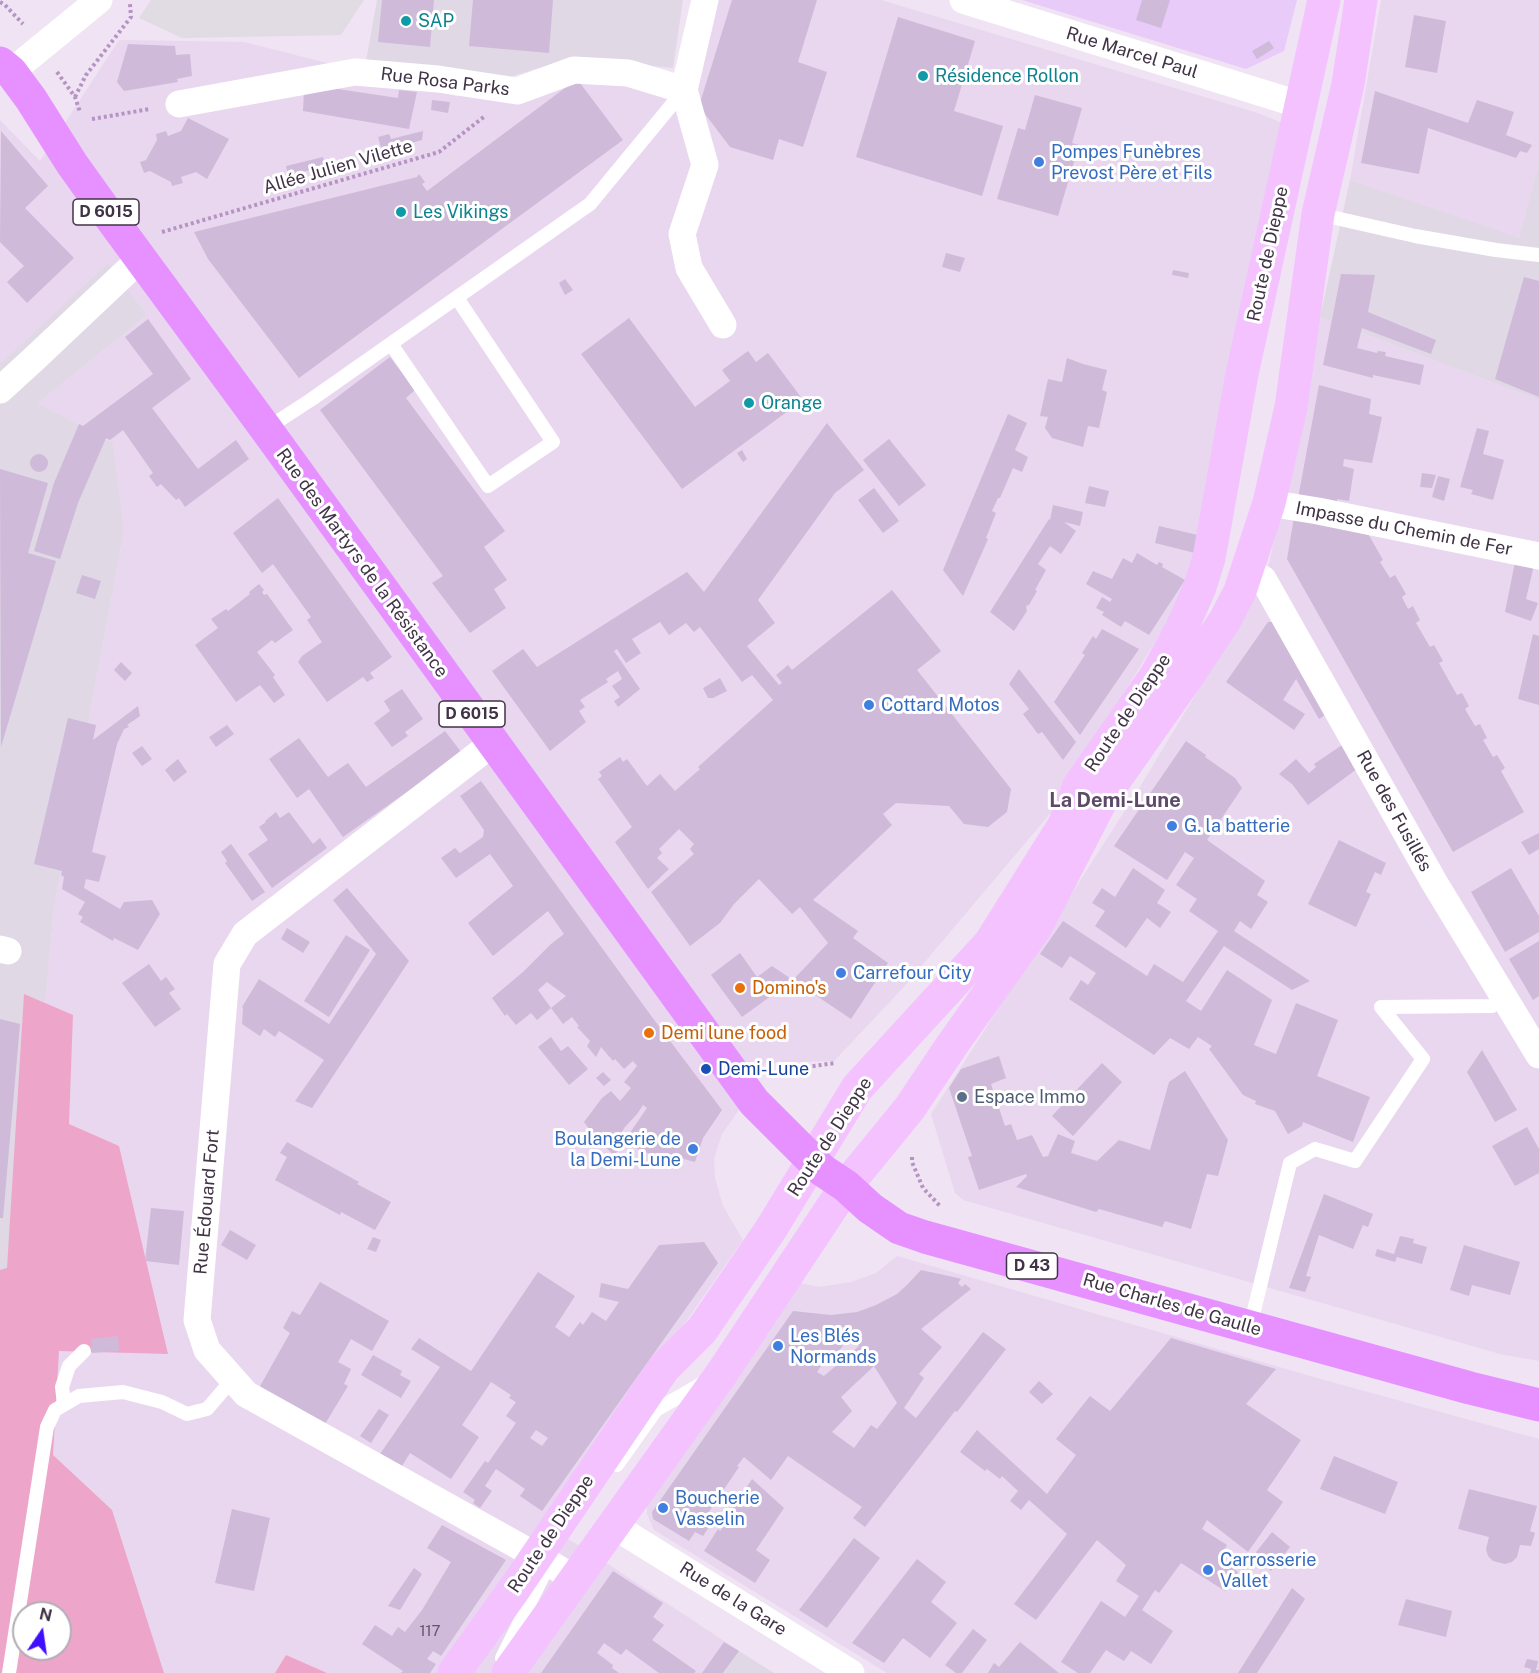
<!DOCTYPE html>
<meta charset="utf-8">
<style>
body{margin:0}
#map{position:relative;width:1539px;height:1673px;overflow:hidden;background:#f0e3f4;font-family:"Public Sans",sans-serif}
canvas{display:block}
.north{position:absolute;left:12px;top:1601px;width:60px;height:60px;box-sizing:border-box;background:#fff;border:2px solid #b3adb5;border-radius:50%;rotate:13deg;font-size:16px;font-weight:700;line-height:24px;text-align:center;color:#403346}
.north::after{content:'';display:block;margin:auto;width:21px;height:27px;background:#400fff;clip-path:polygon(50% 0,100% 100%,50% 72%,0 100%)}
</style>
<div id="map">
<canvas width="1539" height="1673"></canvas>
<div class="north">N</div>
</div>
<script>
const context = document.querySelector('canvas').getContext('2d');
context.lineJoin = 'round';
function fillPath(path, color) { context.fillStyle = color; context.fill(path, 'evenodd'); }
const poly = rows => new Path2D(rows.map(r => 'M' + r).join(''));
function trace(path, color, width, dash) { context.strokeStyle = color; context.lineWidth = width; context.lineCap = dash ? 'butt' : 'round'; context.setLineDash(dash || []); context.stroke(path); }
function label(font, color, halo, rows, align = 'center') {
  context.font = font + ' "Public Sans",sans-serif'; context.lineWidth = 6; context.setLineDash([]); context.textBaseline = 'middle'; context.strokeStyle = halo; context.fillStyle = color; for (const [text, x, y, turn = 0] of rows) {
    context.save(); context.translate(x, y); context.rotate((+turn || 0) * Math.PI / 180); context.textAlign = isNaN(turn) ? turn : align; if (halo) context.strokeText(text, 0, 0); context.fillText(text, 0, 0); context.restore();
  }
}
const residential = poly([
 [718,0,881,0,1258,113,1282,123,1199,569,1054,809,902,989,834,1061,765,1063,741,1107,722,1134,714,1159,715,1178,723,1206,743,1240,544,1524,605,1562,739,1651,724,1673,93,1673,58,1541,18,1297,54,907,124,531,113,443,38,403,147,315,108,264,0,364,0,120,40,161,119,40,244,42,457,96,575,74,691,85],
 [1381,0,1539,0,1539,163,1519,239,1350,180],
 [1320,317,1539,400,1539,1361,1500,1354,963,1200,955,1193,931,1114,1138,790,1252,601,1269,564],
 [897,1256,1317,1378,1539,1439,1539,1673,887,1673,654,1530,647,1514,647,1505,800,1283,819,1287,851,1282,876,1273]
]);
const commercial = poly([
 [1022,0,1297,0,1284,51,1246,69]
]);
const industrial = poly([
 [377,0,683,0,673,68,571,58,500,80,366,61],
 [1539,163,1539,400,1320,317,1350,180,1519,238],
 [108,263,147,315,38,403,113,443,124,531,54,907,18,1297,0,1296,0,364],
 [739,1651,774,1673,724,1673]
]);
const green = poly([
 [24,994,73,1015,69,1124,119,1146,168,1354,59,1351,53,1455,112,1510,164,1673,0,1673,0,1270,7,1268],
 [24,1613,60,1613,60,1649,24,1649],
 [286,1655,327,1673,275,1673]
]);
const parking = poly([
 [151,0,364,0,341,35,182,38,139,18]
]);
const building = poly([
 [382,0,434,0,430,47,378,42],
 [473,0,553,0,549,53,469,46],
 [732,0,817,0,798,62,827,72,803,147,779,139,773,160,730,147,699,106],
 [1142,0,1170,0,1161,28,1136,20],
 [1414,15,1446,21,1437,73,1405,67],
 [898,17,975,41,954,111,1003,126,982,196,856,157],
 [1269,41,1274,48,1257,59,1252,51],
 [128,44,175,46,176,55,190,54,192,76,177,79,178,82,124,91,117,82],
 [577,79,623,140,299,378,208,259,194,232,417,177,419,174,425,182,422,184,427,191],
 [331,88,398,98,399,90,417,92,409,129,303,111,304,90],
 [1375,91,1468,123,1477,100,1514,112,1506,135,1532,145,1527,153,1520,151,1516,158,1428,128,1419,174,1361,163],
 [1035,95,1082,108,1072,143,1079,145,1058,216,997,199,1018,128,1025,130],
 [432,100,450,102,448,113,431,110],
 [188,118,229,139,207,179,196,172,181,177,183,183,172,186,171,182,150,171,144,173,140,162,146,160,157,140,156,134,166,131,168,136,181,131],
 [1,131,48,186,25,208,74,258,27,303,7,282,24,266,0,242],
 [423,131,422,140,382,151,378,137,389,134,391,139],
 [323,157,325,166,288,176,286,166],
 [946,253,965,258,960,272,942,267],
 [1173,270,1189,273,1188,278,1172,275],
 [1341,274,1375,275,1368,312,1436,340,1431,354,1362,328,1357,348,1377,353,1378,351,1386,352,1385,356,1424,365,1420,385,1373,375,1373,378,1323,365],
 [1524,277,1539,281,1539,397,1495,379],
 [565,279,573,290,565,295,559,283],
 [629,318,695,407,730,381,722,370,748,351,756,362,768,353,803,400,682,489,581,354],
 [148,319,191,379,152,408,198,469,236,440,249,459,185,507,179,498,176,500,161,484,157,487,149,476,153,473,123,430,110,440,106,438,78,503,60,559,34,551,54,483,79,424,83,426,153,374,125,337],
 [390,357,415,390,406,398,505,531,484,547,507,580,494,589,506,608,470,633,432,583,443,576,320,410],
 [1067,358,1083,364,1107,370,1102,390,1107,392,1099,428,1088,426,1083,447,1052,438,1045,428,1048,417,1040,416,1048,379,1062,382],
 [1319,385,1371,399,1369,414,1382,417,1372,463,1344,459,1343,466,1354,469,1349,501,1337,499,1337,505,1298,498],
 [1008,414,1027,423,1015,450,1028,457,1022,472,1013,468,1000,498,998,498,992,511,996,513,986,538,988,539,963,596,943,570],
 [827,423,864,470,835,493,758,600,775,623,747,646,779,685,782,683,776,675,788,665,792,670,892,590,941,651,917,670,1011,789,1007,812,988,827,964,824,949,806,896,803,883,814,892,825,813,900,858,931,853,938,888,963,851,1019,793,980,828,943,800,907,792,914,759,879,734,904,720,923,690,946,651,892,694,854,690,849,694,844,679,829,659,849,662,853,657,858,669,869,648,889,615,842,632,827,598,779,602,776,599,772,620,757,623,762,627,759,647,786,660,774,675,791,700,769,698,767,773,700,752,675,742,682,700,627,694,632,686,623,669,635,660,622,632,639,641,653,626,663,617,649,614,651,640,689,618,707,614,701,620,697,612,686,622,679,618,671,606,679,608,682,580,700,585,707,579,711,586,722,550,751,492,671,523,649,537,667,687,572,704,592],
 [1477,428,1489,431,1483,454,1504,460,1493,500,1471,494,1473,490,1460,487],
 [889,439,926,485,899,506,863,460],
 [742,450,747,459,743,462,737,453],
 '30 463a9 9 0 1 1 18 0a9 9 0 1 1-18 0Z',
 [0,469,48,483,28,553,56,561,1,747],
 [1422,473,1436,475,1432,488,1420,487],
 [1438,476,1450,479,1444,501,1432,497],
 [1089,486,1109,491,1105,507,1085,503],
 [874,488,899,521,883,533,858,500],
 [278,498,392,657,370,673,374,678,367,682,363,677,327,702,298,662,302,656,322,642,307,620,311,617,273,564,262,573,233,533],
 [1053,505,1083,512,1080,526,1064,522,1076,531,1061,554,1050,546,1038,564,1046,570,1035,590,1037,591,1029,605,1026,606,1027,611,1014,631,990,612,1049,519,1050,520],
 [1294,517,1366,530,1383,560,1380,562,1390,578,1395,575,1406,594,1402,597,1408,609,1413,606,1420,620,1416,623,1430,647,1434,645,1443,661,1439,663,1457,695,1462,693,1469,706,1465,709,1475,726,1480,724,1487,738,1483,740,1493,757,1497,755,1505,768,1501,771,1524,812,1453,852,1287,559],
 [1159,526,1202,536,1199,554,1155,543],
 [1137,553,1157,565,1159,562,1163,564,1162,567,1185,580,1149,635,1125,621,1121,627,1102,615,1104,612,1096,608,1102,597,1110,602,1112,599,1086,584,1093,571,1112,579,1123,558,1132,563],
 [1516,557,1535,561,1526,599,1538,603,1531,621,1505,612],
 [82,575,101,581,95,599,76,593],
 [259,584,264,590,262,592,264,595,267,594,293,630,275,643,272,640,257,652,275,675,273,677,285,695,274,703,260,685,236,702,195,645,218,628,211,619,226,609,228,611,250,594,249,592],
 [1268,622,1279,622,1331,711,1319,719,1296,679,1283,700,1305,714,1294,730,1226,682],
 [1102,629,1139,649,1080,735,1054,702,1085,655,1082,653,1093,636,1096,639],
 [1533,634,1539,636,1539,705,1518,699],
 [121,662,132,673,125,681,114,670],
 [1019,669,1076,742,1063,760,1042,732,1038,734,1023,714,1029,709,1009,684],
 [720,678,727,691,713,698,708,698,703,688],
 [402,689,423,719,405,732,408,736,392,747,374,723,390,711,384,701],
 [138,706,140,716,127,725,129,727,124,729,117,744,99,821,92,852,106,856,99,882,86,879,84,888,120,909,124,902,152,900,160,914,138,950,114,938,113,941,80,922,83,917,78,914,85,902,62,889,64,877,61,875,62,871,34,864,68,718,96,725,93,740],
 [227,725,234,734,216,747,209,737],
 [445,731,462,753,343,837,309,789,297,798,269,759,299,738,328,777,348,763,366,787],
 [1186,741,1206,755,1205,757,1235,778,1242,788,1207,840,1265,881,1257,895,1268,902,1251,929,1240,921,1234,931,1310,981,1292,990,1224,946,1186,1001,1201,1011,1227,970,1272,1000,1254,1045,1276,1054,1296,1003,1338,1020,1317,1076,1370,1097,1353,1142,1303,1122,1302,1126,1288,1134,1275,1111,1255,1104,1256,1101,1243,1095,1209,1049,1212,1046,1198,1037,1189,1049,1170,1038,1154,1055,1069,999,1081,980,1088,985,1096,973,1070,956,1062,968,1040,954,1063,921,1147,976,1154,964,1183,982,1218,931,1189,911,1197,899,1176,885,1194,858,1185,852,1167,880,1114,846],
 [1348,741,1361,766,1308,805,1292,784,1279,774,1296,759,1309,773,1316,767,1314,764],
 [142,746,152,759,142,766,132,753],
 [178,759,187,772,174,782,165,770],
 [481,781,652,1017,722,1110,703,1138,695,1162,680,1158,672,1163,623,1143,647,1108,643,1105,637,1114,625,1127,613,1145,618,1150,614,1156,590,1130,584,1122,602,1098,611,1091,620,1101,631,1088,624,1082,637,1066,633,1061,624,1069,615,1059,613,1061,601,1047,596,1057,587,1046,590,1041,577,1027,579,1026,572,1017,563,1024,551,1008,566,996,547,982,538,990,551,1008,537,1020,531,1013,516,1025,507,1014,505,1016,492,998,523,972,551,944,564,934,548,911,493,956,468,923,513,886,490,854,456,878,441,858,455,848,460,853,483,837,484,830,460,796],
 [276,812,280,818,289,812,313,844,320,838,327,848,272,888,248,854,268,840,259,827,266,822,265,821],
 [1539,833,1539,849,1529,855,1521,842],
 [1339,840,1386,863,1381,875,1375,872,1366,892,1371,894,1356,927,1308,904],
 [231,844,265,892,252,901,225,863,227,861,221,852],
 [1133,868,1165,890,1157,903,1171,912,1160,928,1147,918,1126,948,1095,926,1105,911,1092,903,1102,888,1115,897],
 [1511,868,1539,916,1539,932,1505,952,1471,892],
 [347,888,409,961,312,1108,295,1101,324,1060,279,1031,275,1037,264,1029,260,1036,242,1024,243,1008,242,1007,259,979,329,1024,376,954,333,900],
 [287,928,310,942,303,953,281,939],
 [346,935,370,950,329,1017,304,1001],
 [1539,941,1539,996,1533,1000,1509,959],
 [740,953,757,977,772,966,793,980,742,1017,711,975],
 [149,964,161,981,166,977,175,989,169,993,181,1009,155,1027,122,983],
 [0,1019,20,1024,3,1218,0,1218],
 [551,1037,561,1051,568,1046,588,1069,569,1085,538,1047],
 [1482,1050,1517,1110,1495,1122,1467,1072],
 [999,1056,1006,1078,991,1084,1005,1126,1011,1124,1017,1140,1032,1135,1043,1157,1048,1156,1058,1134,1075,1141,1071,1153,1097,1161,1119,1140,1150,1150,1169,1082,1185,1071,1228,1140,1218,1176,1207,1174,1191,1229,1165,1221,1162,1227,1099,1209,1096,1212,1016,1187,1027,1176,1026,1174,979,1190,968,1157,972,1156,949,1088,961,1069],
 [1102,1063,1122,1082,1073,1136,1052,1116],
 [603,1072,611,1080,604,1086,596,1078],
 [1527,1127,1539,1149,1539,1173,1515,1186,1492,1146],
 [287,1142,359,1182,357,1184,391,1202,375,1230,341,1212,340,1215,275,1180,287,1157,280,1153],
 [1324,1194,1373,1214,1368,1227,1363,1225,1353,1249,1319,1235,1306,1276,1311,1277,1305,1292,1289,1288],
 [151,1208,184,1211,179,1265,145,1261],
 [230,1230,256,1245,247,1260,221,1245],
 [1400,1236,1414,1239,1413,1243,1427,1247,1422,1264,1397,1257,1395,1262,1375,1256,1377,1249,1394,1254],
 [373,1237,381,1240,376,1252,367,1249],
 [704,1242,718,1263,542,1511,520,1496,525,1489,496,1469,485,1486,492,1491,480,1508,473,1503,475,1500,463,1492,485,1461,488,1463,516,1423,506,1416,516,1402,509,1398,511,1395,491,1382,462,1425,479,1437,451,1479,410,1453,402,1466,380,1454,440,1367,411,1349,419,1338,471,1371,538,1272,575,1296,555,1327,569,1337,580,1322,583,1325,592,1312,606,1321,619,1302,599,1297,601,1283,628,1289,659,1245],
 [536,1430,548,1438,542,1446,530,1438],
 [1464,1245,1520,1262,1510,1295,1472,1285,1469,1296,1450,1290],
 [921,1270,958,1278,961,1279,958,1283,962,1287,965,1284,971,1289,921,1329,942,1347,919,1374,924,1378,904,1408,916,1418,983,1332,1006,1349,957,1412,955,1411,865,1527,853,1518,862,1507,788,1456,771,1480,744,1457,737,1466,739,1467,704,1519,711,1524,703,1536,695,1532,689,1541,653,1519,652,1512,793,1311,831,1315,857,1312,876,1305,897,1294,907,1285],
 [844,1327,859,1346,824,1376,817,1372,823,1363,826,1365,843,1346,832,1337,833,1329],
 [874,1366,897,1403,877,1429,871,1425,854,1448,832,1432,852,1411,841,1397],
 [320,1282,389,1321,372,1351,351,1339,338,1362,351,1369,344,1384,348,1386,325,1424,259,1388,290,1333,283,1328,292,1311,300,1315],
 [118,1336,119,1351,92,1353,91,1339],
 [1171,1338,1276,1369,1246,1404,1301,1440,1267,1490,1283,1502,1248,1552,1207,1520,1202,1529,1227,1545,1218,1559,1238,1572,1225,1591,1181,1563,1159,1593,1155,1590,1142,1610,1173,1631,1151,1664,1131,1651,1124,1661,1106,1650,1090,1673,1078,1673,1061,1662,1101,1601,1125,1617,1139,1596,1116,1581,1126,1565,1097,1540,1036,1620,1014,1604,1067,1534,1029,1500,1021,1510,1010,1501,1018,1491,1002,1476,1000,1479,987,1469,985,1471,960,1452,977,1430,1047,1494,1076,1455,1056,1439,1090,1396,1110,1411],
 [373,1355,402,1371,400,1375,411,1381,401,1398,361,1375],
 [1039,1381,1053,1394,1042,1404,1029,1392],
 [379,1409,389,1415,371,1443,360,1436],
 [1334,1456,1398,1482,1385,1514,1320,1489],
 [752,1479,784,1508,756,1550,770,1560,755,1583,704,1551,718,1529,720,1531,724,1526,722,1524],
 [1469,1489,1537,1506,1530,1531,1535,1533,1531,1546,1520,1545,1517,1557,1512,1562,1505,1564,1493,1561,1488,1556,1486,1549,1489,1537,1458,1529],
 [232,1509,270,1518,254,1591,215,1583],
 [442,1525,506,1560,441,1656,433,1651,427,1659,436,1664,430,1673,401,1673,403,1671,362,1644,375,1625,392,1636,398,1627,405,1632,422,1610,451,1562,427,1548],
 [1272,1532,1290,1547,1271,1571,1253,1556],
 [854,1538,880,1558,827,1628,799,1610],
 [917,1559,946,1582,931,1602,957,1623,930,1658,903,1638,884,1663,852,1643],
 [414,1568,422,1574,400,1610,388,1606],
 [613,1571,663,1603,653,1617,664,1625,652,1640,696,1671,694,1673,659,1673,626,1649,621,1655,604,1643,597,1653,613,1665,612,1668,619,1673,541,1673],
 [1292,1588,1305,1599,1257,1673,1238,1673],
 [1406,1599,1452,1611,1446,1637,1398,1625],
 [973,1629,987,1640,962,1673,956,1673,945,1665],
 [724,1642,739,1651,723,1673,702,1673],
 [1020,1642,1059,1673,988,1673,994,1663,999,1667],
 [1527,1659,1538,1661,1536,1670,1539,1670,1539,1673,1530,1673,1531,1669,1524,1667]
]);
const path = poly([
 [0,2,5,5,23,24],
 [57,72,75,97,80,112],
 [75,97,86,75,131,17,130,4],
 [92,119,150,109],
 [162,232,439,152,485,116],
 [771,1072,835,1063],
 [912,1157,912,1162,923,1188,940,1206]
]);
const service = poly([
 [1318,214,1415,236,1496,250,1539,255],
 [391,344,488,486,553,442,457,298],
 [266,429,312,399,590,204,684,90],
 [1250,1327,1290,1163,1315,1149,1355,1161,1423,1059,1381,1007,1492,1006,1502,995],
 [64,1404,62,1387,69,1366,84,1351],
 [617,1465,656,1410,703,1383],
 [502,1658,550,1562],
 [9,1673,47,1427,55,1410,79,1396,123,1392,162,1402,187,1414,207,1409,233,1379]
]);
const minor = poly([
 [963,0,1301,105],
 [11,72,99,0],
 [684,90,705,0],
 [179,104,355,72,438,79,517,91,574,70,628,73,684,90,705,165,682,234,689,268,723,325],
 [0,390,35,358,141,258],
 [1269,503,1318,511,1539,556],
 [1246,572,1263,579,1434,882,1539,1055],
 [493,743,245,934,227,964,197,1320,207,1350,246,1394,549,1563,575,1579],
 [0,949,8,951],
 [614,1526,851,1673]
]);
const secondary = poly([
 [454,1673,513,1591,664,1368,702,1330,771,1229,857,1088,990,943,1064,825,1079,786,1155,677,1182,628,1200,587,1209,558,1242,374,1324,0],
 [508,1673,722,1373,846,1186,909,1109,952,1045,1036,927,1103,797,1190,673,1225,620,1240,591,1269,503,1291,407,1318,214,1348,84,1361,0]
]);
const primary = poly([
 [0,63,11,72,31,99,72,164,110,217,266,429,754,1102,822,1170,846,1186,870,1208,899,1228,925,1237,1470,1388,1539,1405]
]);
const markers = [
 [406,21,6,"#0f9aa8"],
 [923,76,6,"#0f9aa8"],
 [1039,162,6,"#3f7fe0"],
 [401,212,6,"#0f9aa8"],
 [749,403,6,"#0f9aa8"],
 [869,705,6,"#3f7fe0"],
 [1172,826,6,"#3f7fe0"],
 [841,973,6,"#3f7fe0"],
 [740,988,6,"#e8710a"],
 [649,1033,6,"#e8710a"],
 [706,1069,6,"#1a4fb4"],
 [962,1097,6,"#5c6f8a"],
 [693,1149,6,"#3f7fe0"],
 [778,1346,6,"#3f7fe0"],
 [663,1508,6,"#3f7fe0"],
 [1208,1570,6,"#3f7fe0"]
];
const numberNames = [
 ["117",430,1631]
];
const shields = [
 [106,212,66],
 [472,714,66],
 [1032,1266,51]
];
const shieldNames = [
 ["D 6015",106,212],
 ["D 6015",472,714],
 ["D 43",1032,1266]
];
const cultureNames = [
 ["SAP",418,21],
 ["Résidence Rollon",935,76],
 ["Les Vikings",413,212],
 ["Orange",761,403]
];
const streetNames = [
 ["Rue Marcel Paul",1132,53,17],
 ["Rue Rosa Parks",445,82,7],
 ["Allée Julien Vilette",338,167,-16],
 ["Route de Dieppe",1268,254,-78],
 ["Impasse du Chemin de Fer",1404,529,11],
 ["Rue des Martyrs de la Résistance",362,563,54],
 ["Route de Dieppe",1128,713,-56],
 ["Rue des Fusillés",1394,811,61],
 ["Route de Dieppe",830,1137,-57],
 ["Rue Édouard Fort",207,1202,-85],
 ["Rue Charles de Gaulle",1172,1305,16],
 ["Route de Dieppe",551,1534,-56],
 ["Rue de la Gare",733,1599,32]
];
const shopNames = [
 ["Pompes Funèbres",1051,152],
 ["Prevost Père et Fils",1051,173],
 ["Cottard Motos",881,705],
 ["G. la batterie",1184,826],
 ["Carrefour City",853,973],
 ["Boulangerie de",681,1139,"right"],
 ["la Demi-Lune",681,1160,"right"],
 ["Les Blés",790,1336],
 ["Normands",790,1357],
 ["Boucherie",675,1498],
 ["Vasselin",675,1519],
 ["Carrosserie",1220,1560],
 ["Vallet",1220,1581]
];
const foodNames = [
 ["Domino's",752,988],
 ["Demi lune food",661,1033]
];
const transitNames = [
 ["Demi-Lune",718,1069]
];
const serviceNames = [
 ["Espace Immo",974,1097]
];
const neighbourhoodNames = [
 ["La Demi-Lune",1115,801]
];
fillPath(residential, '#e9d7ef');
fillPath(commercial, '#e8cbf9');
fillPath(industrial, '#e0d8e5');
fillPath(green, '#eda6ca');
fillPath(parking, '#e1dce4');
fillPath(building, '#cfbada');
trace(path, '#b594c4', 4, [3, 3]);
trace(service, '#fff', 14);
trace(minor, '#fff', 27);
trace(secondary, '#f3c2ff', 33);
trace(primary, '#e691ff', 33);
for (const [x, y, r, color] of markers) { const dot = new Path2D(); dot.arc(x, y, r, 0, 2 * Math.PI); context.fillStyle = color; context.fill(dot); trace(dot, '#fff', 2); }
label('15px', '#64556b', null, numberNames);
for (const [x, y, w] of shields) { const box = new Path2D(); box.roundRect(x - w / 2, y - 13, w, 26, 4.5); context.fillStyle = '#fff'; context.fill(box); trace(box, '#403346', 1.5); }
label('bold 16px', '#403346', null, shieldNames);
label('18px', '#0d838f', '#fff', cultureNames, 'left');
label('18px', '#403346', '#fff', streetNames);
label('18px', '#366cbe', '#fff', shopNames, 'left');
label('18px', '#c56008', '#fff', foodNames, 'left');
label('18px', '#164399', '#fff', transitNames, 'left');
label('18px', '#4e5e75', '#fff', serviceNames, 'left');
label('bold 20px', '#5e496a', '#fff', neighbourhoodNames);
</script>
